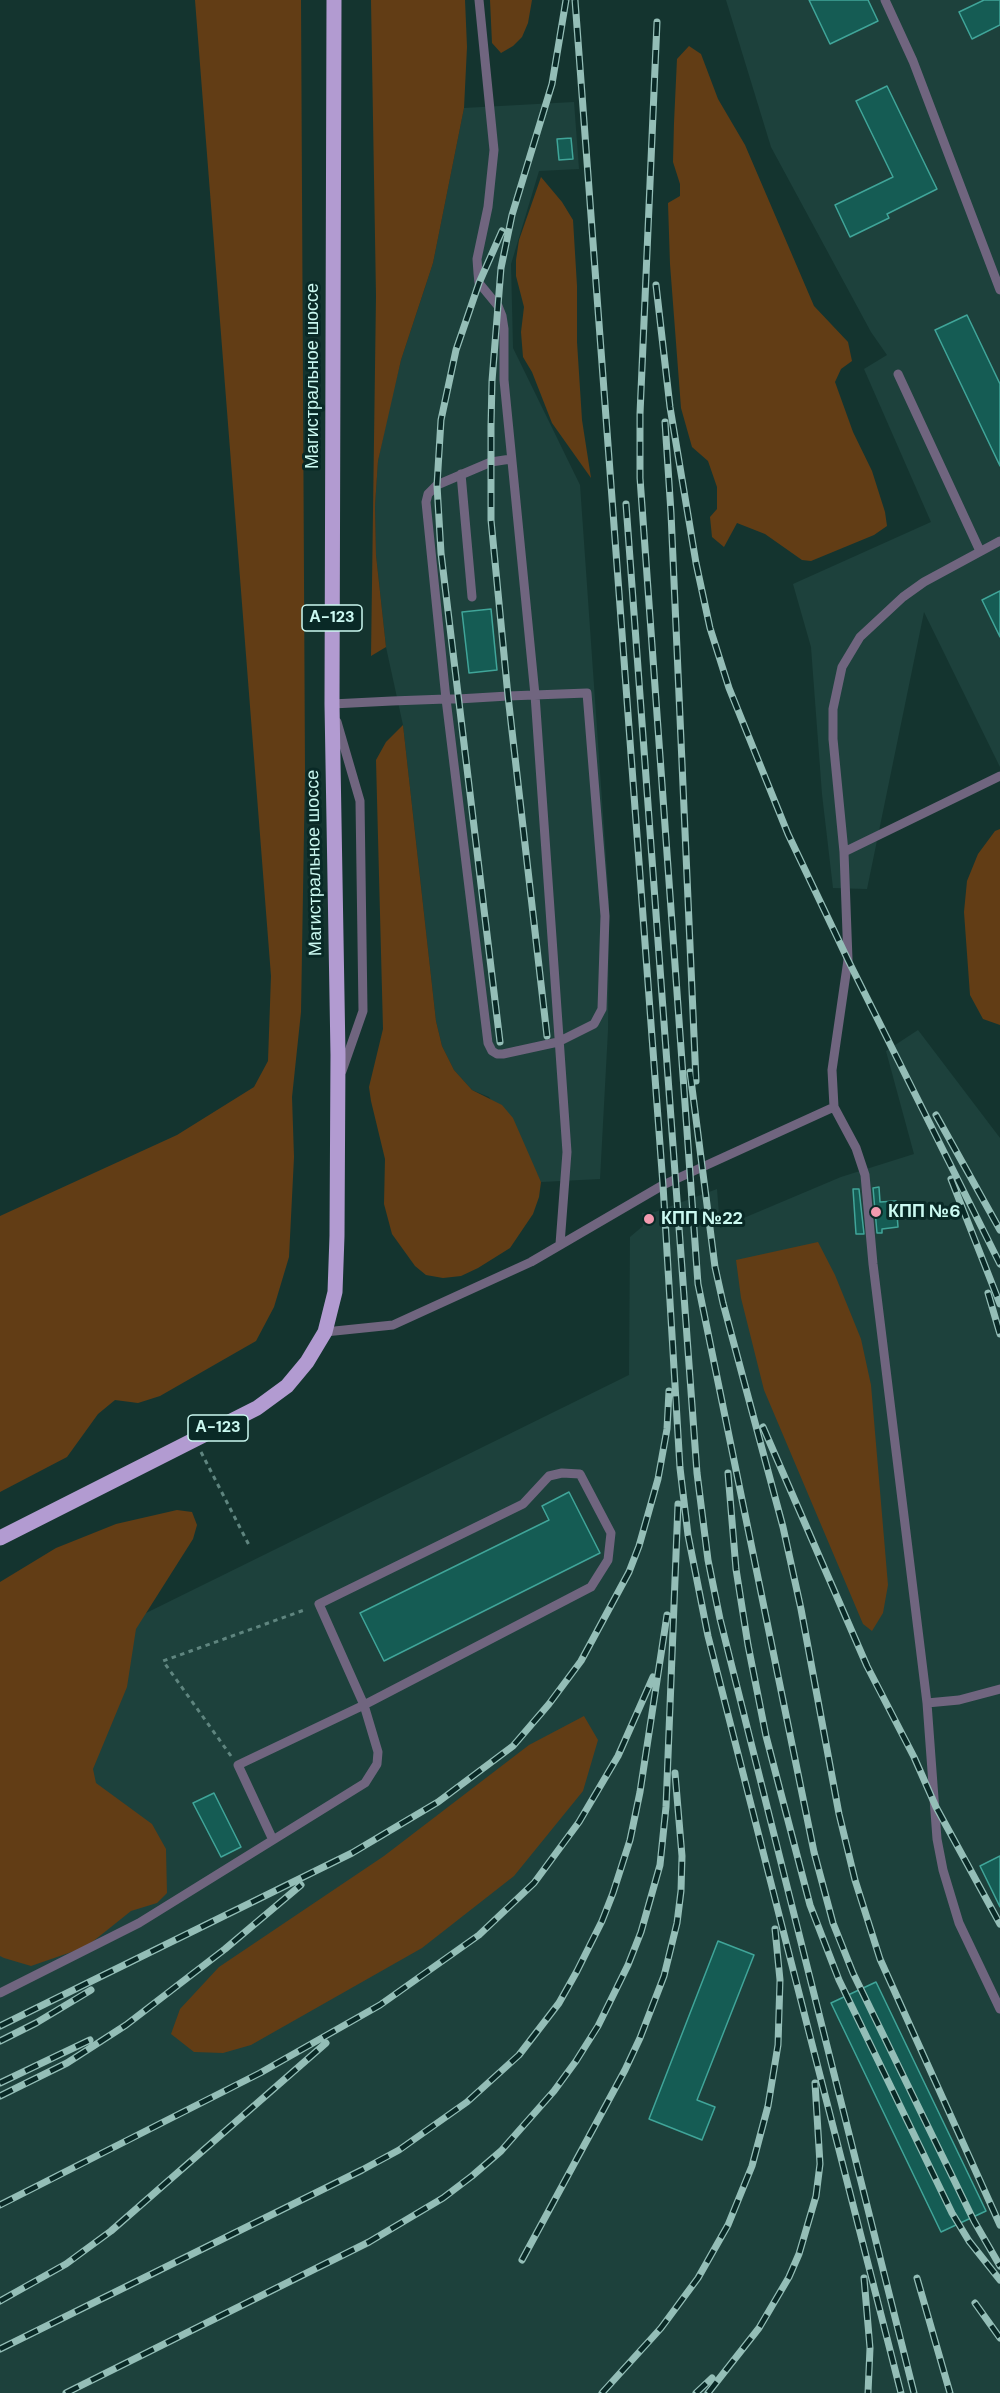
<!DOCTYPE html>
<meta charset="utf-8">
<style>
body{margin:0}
canvas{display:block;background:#14342f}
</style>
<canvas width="1000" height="2393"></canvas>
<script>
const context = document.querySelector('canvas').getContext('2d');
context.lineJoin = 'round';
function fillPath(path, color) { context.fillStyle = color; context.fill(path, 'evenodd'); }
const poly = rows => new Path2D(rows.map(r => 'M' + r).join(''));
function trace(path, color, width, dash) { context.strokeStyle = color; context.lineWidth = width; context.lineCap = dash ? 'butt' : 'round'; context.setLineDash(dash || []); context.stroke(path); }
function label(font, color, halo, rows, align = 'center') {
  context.font = font + ' "DM Sans",sans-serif'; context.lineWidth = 6; context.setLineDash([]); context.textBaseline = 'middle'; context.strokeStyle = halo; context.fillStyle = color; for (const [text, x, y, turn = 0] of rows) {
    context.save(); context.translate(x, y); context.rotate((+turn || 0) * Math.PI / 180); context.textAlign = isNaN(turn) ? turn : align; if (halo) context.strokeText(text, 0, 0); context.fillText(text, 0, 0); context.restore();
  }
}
const built = poly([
 [726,0,1000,0,1000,767,924,612,867,889,833,888,822,794,811,647,793,584,931,522,864,369,887,355,871,332,771,147],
 [574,102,579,169,539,171,511,264,513,348,580,485,609,901,608,1030,600,1179,541,1182,532,1164,489,1097,472,1090,454,1070,442,1046,436,1021,403,725,386,647,376,555,375,506,378,461,390,404,401,360,433,263,464,108],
 [918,1030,1000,1138,1000,2393,0,2393,0,1685,629,1375,630,1237,643,1226,642,1213,655,1212,717,1189,720,1228,841,1177,914,1154,886,1051]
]);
const green = poly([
 [195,0,301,0,305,772,301,1012,292,1097,294,1157,289,1257,274,1307,256,1341,160,1396,138,1403,115,1400,98,1414,67,1457,0,1492,0,1216,177,1135,254,1087,268,1061,271,976],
 [371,0,465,0,467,47,464,108,433,263,401,360,378,461,375,506,376,555,386,647,371,656,376,296],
 [490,0,532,0,528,23,522,37,513,46,501,53,492,43],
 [689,46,701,54,718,99,745,145,814,306,848,342,852,361,841,369,835,382,853,432,872,471,885,512,887,526,874,535,811,561,802,560,765,534,737,523,724,547,712,537,710,517,717,509,717,487,708,461,692,447,681,408,670,264,668,203,680,196,680,184,673,162,674,123,677,59],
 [541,177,562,202,573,220,577,286,577,342,582,420,591,478,552,423,532,372,523,357,521,332,524,307,516,276,516,260,519,240],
 [403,725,436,1021,442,1046,454,1070,472,1090,502,1105,513,1118,541,1182,539,1197,533,1214,510,1248,478,1268,461,1276,443,1278,426,1275,415,1266,392,1234,384,1204,385,1159,371,1101,369,1087,383,1029,376,760,386,742],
 [1000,829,1000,1025,983,1019,970,995,964,912,967,881,978,854,995,831],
 [818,1242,835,1275,861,1339,871,1385,888,1585,883,1613,872,1631,863,1624,764,1390,741,1298,736,1260],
 [177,1510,192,1512,197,1525,193,1539,136,1629,127,1687,93,1769,96,1783,152,1824,166,1849,167,1893,157,1903,131,1911,86,1947,31,1966,4,1958,0,1956,0,1582,56,1548,116,1524],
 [584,1716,598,1740,583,1791,514,1876,422,1948,251,2045,223,2053,194,2052,171,2034,180,2009,219,1967,384,1856,529,1745]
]);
const building = poly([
 [809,0,868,0,878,21,830,44,809,0],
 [984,0,1000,0,1000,25,972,39,959,12,984,0],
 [887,86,937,189,887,214,889,218,850,237,835,205,893,177,856,101,887,86],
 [571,138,573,159,559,160,557,139,571,138],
 [967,315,1000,384,1000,466,935,330,967,315],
 [1000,591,1000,637,982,600,1000,591],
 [491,609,497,670,469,673,462,612,491,609],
 [879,1187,880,1202,896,1201,898,1227,882,1229,882,1233,877,1233,873,1188,879,1187],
 [853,1189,859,1189,864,1234,856,1234,853,1189],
 [569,1492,600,1553,384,1661,360,1613,549,1520,542,1506,569,1492],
 [214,1793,241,1847,221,1857,193,1803,214,1793],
 [1000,1856,1000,1907,980,1866,1000,1856],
 [718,1941,754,1955,697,2100,715,2107,702,2140,649,2119,718,1941],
 [876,1982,986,2211,941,2232,831,2003,876,1982]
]);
const path = poly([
 [201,1452,250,1547],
 [231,1756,163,1661,307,1609]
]);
const service = poly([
 [479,0,494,150,488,207,477,259,478,273,479,283,498,306,502,316,504,329,504,380,535,695,567,1152,560,1244],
 [885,0,913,61,1000,290],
 [898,374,980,551],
 [461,474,472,597],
 [332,706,332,704,392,701,446,699,458,699,508,696,587,693,605,916,602,1009,594,1024,558,1042,503,1054,497,1054,492,1051,488,1043,446,699,426,502,428,494,437,485,491,462,511,459],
 [337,722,360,801,363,1011,342,1071],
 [844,852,1000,776],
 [834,1107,832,1070,848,960,844,852,833,739,833,709,842,667,860,637,903,597,924,582,1000,541],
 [325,1332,393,1325,531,1262,663,1185,834,1107,856,1148,865,1175,873,1264,927,1703,937,1839,943,1870,959,1923,1000,2009],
 [927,1703,959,1700,1000,1689],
 [0,1993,139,1923,273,1840,238,1765,364,1705,591,1587,608,1560,611,1533,580,1474,562,1473,549,1476,523,1504,319,1604,364,1705,378,1752,377,1764,365,1783,273,1840]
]);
const primary = poly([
 [0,1538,257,1408,287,1386,307,1362,325,1332,335,1292,337,1236,338,1055,332,704,334,0]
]);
const rail = poly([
 [575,0,663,1185,680,1468,688,1535,708,1636,901,2393],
 [657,22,640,414,640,478,698,1284,814,1852,833,1923,853,1973,974,2221,1000,2266],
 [656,285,670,407,696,563,710,628,729,688,788,834,848,960,1000,1264],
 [665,422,671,513,696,1081],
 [626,504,697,1473,708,1560,720,1619,914,2393],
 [547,1036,508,696,491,520,491,426,492,381,501,268,512,215,552,84,566,0],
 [500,1042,441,553,437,485,441,420,456,350,479,283,502,231],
 [690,1072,715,1267,723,1303,783,1527,801,1609,839,1814,855,1880,880,1959,1000,2225],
 [936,1115,1000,1230],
 [951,1179,1000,1304],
 [988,1293,1000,1334],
 [763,1427,867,1666,914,1757,936,1807,1000,1924],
 [728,1473,736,1569,748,1645,766,1736,810,1905,839,1980,952,2213,969,2241,1000,2280],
 [0,2026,352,1853,438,1802,513,1746,549,1704,581,1661,629,1572,639,1546,658,1479,667,1429,669,1391],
 [0,2041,36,2023,91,1990],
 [0,2083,90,2040],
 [0,2096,67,2063,126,2025,225,1949,301,1885],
 [0,2205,260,2073,380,2005,479,1935,534,1883,579,1822,618,1756,653,1677],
 [522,2260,625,2070,640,2038,664,1976,677,1923,681,1891,682,1856,675,1773],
 [864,2278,870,2348,868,2393],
 [917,2278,950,2393],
 [0,2301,66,2264,111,2231,326,2043],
 [975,2303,1000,2338],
 [0,2349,362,2170,399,2150,467,2102,519,2055,559,2003,577,1971,602,1921,613,1893,630,1840,640,1792,667,1615],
 [66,2393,369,2242,443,2198,472,2176,501,2151,554,2091,576,2061,598,2026,628,1965,641,1932,660,1865,666,1807,678,1504],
 [602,2393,661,2328,698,2278,728,2225,752,2166,768,2106,778,2045,780,1980,775,1929],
 [696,2393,712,2378],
 [708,2393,759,2328,789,2277,799,2254,816,2196,820,2164,815,2083]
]);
const markers = [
 [876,1212,6,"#f29aaf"],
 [649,1219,6,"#f29aaf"]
];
const shields = [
 [332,618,60],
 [218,1428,60]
];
const shieldNames = [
 ["А-123",332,618],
 ["А-123",218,1428]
];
const streetNames = [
 ["Магистральное шоссе",313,376,-90],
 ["Магистральное шоссе",315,863,-91]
];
const poiNames = [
 ["КПП №6",888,1212],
 ["КПП №22",661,1219]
];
fillPath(built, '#1d413c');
fillPath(green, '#623d15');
fillPath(building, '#155c54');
trace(building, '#40a599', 1.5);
trace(path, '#5f857f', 3, [4.5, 4.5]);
trace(service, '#70657f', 9);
trace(primary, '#b29bd1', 15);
trace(rail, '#94beb7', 7);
trace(rail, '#092926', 4.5, [14]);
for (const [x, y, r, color] of markers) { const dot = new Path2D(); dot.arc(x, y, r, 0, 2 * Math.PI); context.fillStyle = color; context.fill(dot); trace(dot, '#092926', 2); }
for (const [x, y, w] of shields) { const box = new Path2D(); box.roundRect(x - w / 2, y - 13, w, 26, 4.5); context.fillStyle = '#092926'; context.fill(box); trace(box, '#cbf9f1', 1.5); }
label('bold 16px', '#cbf9f1', null, shieldNames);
label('18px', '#cbf9f1', '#092926', streetNames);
label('bold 18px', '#cbf9f1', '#092926', poiNames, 'left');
</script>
